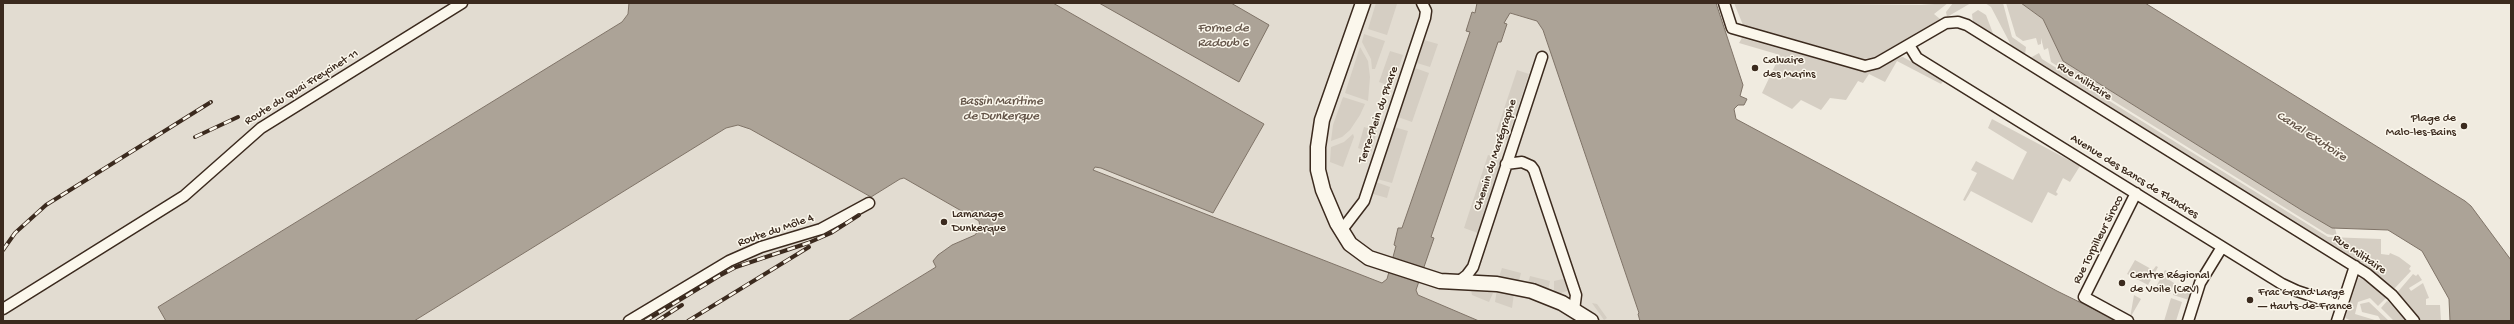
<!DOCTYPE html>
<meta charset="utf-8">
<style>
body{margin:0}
#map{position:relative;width:2514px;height:324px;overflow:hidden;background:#f0ebe0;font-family:"Gochi Hand",sans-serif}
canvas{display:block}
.frame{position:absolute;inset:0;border:4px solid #3b2a1e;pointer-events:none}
</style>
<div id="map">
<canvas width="2514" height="324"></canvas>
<div class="frame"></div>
</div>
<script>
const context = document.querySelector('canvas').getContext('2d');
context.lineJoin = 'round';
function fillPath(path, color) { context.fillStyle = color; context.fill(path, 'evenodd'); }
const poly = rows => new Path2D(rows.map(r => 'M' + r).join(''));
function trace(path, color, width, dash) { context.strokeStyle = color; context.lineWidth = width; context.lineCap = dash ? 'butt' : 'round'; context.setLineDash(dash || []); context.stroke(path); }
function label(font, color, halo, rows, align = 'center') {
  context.font = font + ' "Gochi Hand",sans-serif'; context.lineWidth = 3; context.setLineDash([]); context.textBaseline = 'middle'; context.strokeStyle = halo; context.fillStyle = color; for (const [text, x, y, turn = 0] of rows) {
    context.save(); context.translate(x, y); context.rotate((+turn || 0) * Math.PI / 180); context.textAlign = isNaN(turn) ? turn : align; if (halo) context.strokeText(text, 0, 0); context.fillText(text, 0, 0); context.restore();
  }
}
const built = poly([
 [3,3,629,3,629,5,628,14,622,22,158,307,166,321,3,321],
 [1053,3,1477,3,1475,13,1472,12,1470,32,1501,42,1507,24,1503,23,1508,13,1537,21,1543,30,1593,176,1639,313,1638,314,1640,321,1479,321,1418,295,1416,290,1389,273,1386,281,1382,283,1093,170,1095,167,1100,167,1213,213,1264,124],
 [738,125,746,127,871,197,900,179,906,179,979,221,980,228,973,237,952,245,936,267,848,321,414,321,726,128]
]);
const green = poly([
 [1376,3,1397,4,1387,35,1368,29],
 [1734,3,1921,5,1948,3,1934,14,1940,19,1875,57,1864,59,1743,25],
 [1953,3,1971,3,1947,17,1946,12],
 [1985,3,2003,3,2012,37,2026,47,2025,55,2012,47,1991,7],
 [2006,3,2021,3,2043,19,2063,61,2303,211,2335,228,2337,236,2327,234,2051,62,2048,48,2044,50,2041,38,2041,44,2038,45,2036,38,2023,41,2016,36],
 [1978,10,1986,15,1994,36,1973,23,1972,14],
 [1364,34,1385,41,1375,69,1372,69,1371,59,1362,42],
 [1742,38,1865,72,1878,69,1897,58,1903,57,1944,80,1941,84,1897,61,1885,82,1869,74,1863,83,1858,81,1846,100,1830,98,1821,110,1801,100,1792,109,1762,93,1780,55,1739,43],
 [1424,40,1438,44,1430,67,1417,63],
 [1360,47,1368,61,1370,77,1368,101,1345,93],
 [1390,51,1403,55,1392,87,1379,82],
 [2039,53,2042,59,2328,237,2381,239,2381,254,2389,255,2390,253,2399,257,2411,266,2409,269,2411,271,2393,290,2360,264,2030,58],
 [1415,68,1429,73,1412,122,1398,117],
 [1517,70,1529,74,1507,140,1495,136],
 [1343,97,1365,104,1360,115,1350,130,1342,137,1331,141,1333,125],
 [1992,119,2080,166,2070,182,2063,178,2056,192,2058,194,2056,196,2048,192,2032,223,1971,191,1965,201,1963,200,1977,173,1971,170,1976,161,2013,180,2027,152,1988,128],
 [1364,127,1377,131,1371,153,1358,148],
 [1394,127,1408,131,1392,183,1377,179],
 [1353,134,1354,137,1343,167,1330,162,1331,147,1344,142],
 [1488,155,1502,159,1478,233,1464,228],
 [1376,182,1390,187,1387,198,1373,194],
 [2135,260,2153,270,2156,266,2158,267,2148,285,2127,274],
 [1502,268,1521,273,1519,281,1499,277],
 [2165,270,2167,271,2165,277,2174,283,2170,294,2156,287],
 [2413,274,2416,276,2418,274,2422,280,2409,288,2411,291,2423,283,2429,298,2426,299,2426,305,2440,305,2441,321,2420,321,2396,294],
 [1530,276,1550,281,1548,290,1528,283],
 [2358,278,2365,279,2386,298,2378,306,2370,298,2358,302,2355,314,2378,321,2352,321,2345,318],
 [1563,279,1566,280,1567,291,1558,294,1554,291,1554,281],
 [2176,284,2190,292,2192,288,2194,288,2189,300,2173,295],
 [1478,288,1493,293,1489,302,1472,295,1471,290],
 [1497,289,1514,293,1512,308,1495,302],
 [2134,295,2141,299,2130,318],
 [2171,298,2182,302,2176,321,2164,321],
 [2387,301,2389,302,2406,321,2394,321,2381,308],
 [2369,302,2389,321,2381,321,2378,316,2362,312,2360,304],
 [1592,303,1597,304,1607,318,1604,320]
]);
const water = poly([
 [629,3,1053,3,1264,124,1213,213,1101,168,1095,167,1093,170,1382,283,1387,279,1396,246,1394,245,1398,228,1402,228,1470,32,1466,31,1472,12,1475,13,1477,3,1716,3,1743,85,1740,96,1747,99,1744,105,1738,105,1734,109,1736,119,2057,291,2118,321,1640,321,1638,314,1639,313,1543,30,1537,21,1510,13,1504,23,1507,24,1501,42,1498,42,1431,237,1434,238,1416,290,1418,295,1479,321,848,321,936,267,933,261,938,255,952,245,975,235,980,228,979,221,904,178,900,179,871,197,750,129,738,125,726,128,414,321,166,321,158,307,622,22,628,14,629,3],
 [1099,3,1231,3,1269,25,1239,82,1099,3],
 [2021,3,2145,3,2465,201,2471,206,2511,260,2511,321,2450,321,2449,299,2422,251,2388,230,2332,228,2303,211,2063,61,2043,19,2021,3]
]);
const street = poly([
 [1724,3,1732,28,1865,66,1877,63,1946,23,1958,22,1967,25,2367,274,2392,295,2414,321],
 [1909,45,1917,58,2282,284,2297,291,2342,306],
 [1506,164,1522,162,1531,166,1534,170,1576,295,1574,310],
 [1341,231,1364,201,1425,18,1426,11,1422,3],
 [1457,283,1467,275,1473,267,1542,57],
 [3,309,184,196,261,128,462,3],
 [629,321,729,261,761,247,821,229,869,203],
 [2128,321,2084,297,2136,193],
 [2188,321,2200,283,2222,247],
 [2337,321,2355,266]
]);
const secondary = poly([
 [1363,3,1322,120,1318,147,1318,170,1323,190,1337,223,1350,244,1369,258,1440,281,1497,284,1532,291,1562,303,1591,321]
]);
const rail = poly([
 [195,137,238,117],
 [3,250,15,233,46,205,211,102],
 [645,321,719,276,736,267,808,243,831,233,859,215],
 [657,321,682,305],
 [688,321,809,247]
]);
const markers = [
 [1755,68,4,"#3b2a1e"],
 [2464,126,4,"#3b2a1e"],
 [944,222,4,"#3b2a1e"],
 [2122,283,4,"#3b2a1e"],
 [2250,300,4,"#3b2a1e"]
];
const poiNames = [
 ["Calvaire",1763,61],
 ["des Marins",1763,75],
 ["Plage de",2456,119,"right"],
 ["Malo-les-Bains",2456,133,"right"],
 ["Lamanage",952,215],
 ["Dunkerque",952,229],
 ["Centre Régional",2130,276],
 ["de Voile (CRV)",2130,290],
 ["Frac Grand Large",2258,293],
 ["— Hauts-de-France",2258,307]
];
const streetNames = [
 ["Rue Militaire",2084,82,32],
 ["Route du Quai Freycinet 11",302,88,-32],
 ["Terre-Plein du Phare",1379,115,-71],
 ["Chemin du Marégraphe",1496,155,-72],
 ["Avenue des Bancs de Flandres",2134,177,32],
 ["Route du Môle 4",776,231,-19],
 ["Rue Torpilleur Siroco",2099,240,-63],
 ["Rue Militaire",2359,255,34]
];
const waterNames = [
 ["Forme de",1223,29],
 ["Radoub 6",1223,44],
 ["Bassin Maritime",1001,102],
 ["de Dunkerque",1001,117],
 ["Canal Exutoire",2311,137,33]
];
fillPath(built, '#e2dcd1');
fillPath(green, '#d5cec3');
fillPath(water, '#aca397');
trace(water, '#7f7367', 1);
trace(street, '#3b2a1e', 13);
trace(secondary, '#3b2a1e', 17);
trace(street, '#fbf7ec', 10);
trace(secondary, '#fbf7ec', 14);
trace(rail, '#3b2a1e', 4);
trace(rail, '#fbf7ec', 2.5, [8]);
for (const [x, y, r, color] of markers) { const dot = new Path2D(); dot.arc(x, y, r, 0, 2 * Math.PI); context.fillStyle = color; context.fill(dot); trace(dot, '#fbf7ec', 1.5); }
label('12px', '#3b2a1e', '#fbf7ec', poiNames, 'left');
label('12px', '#3b2a1e', '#fbf7ec', streetNames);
label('italic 13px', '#635448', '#fbf7ec', waterNames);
</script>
